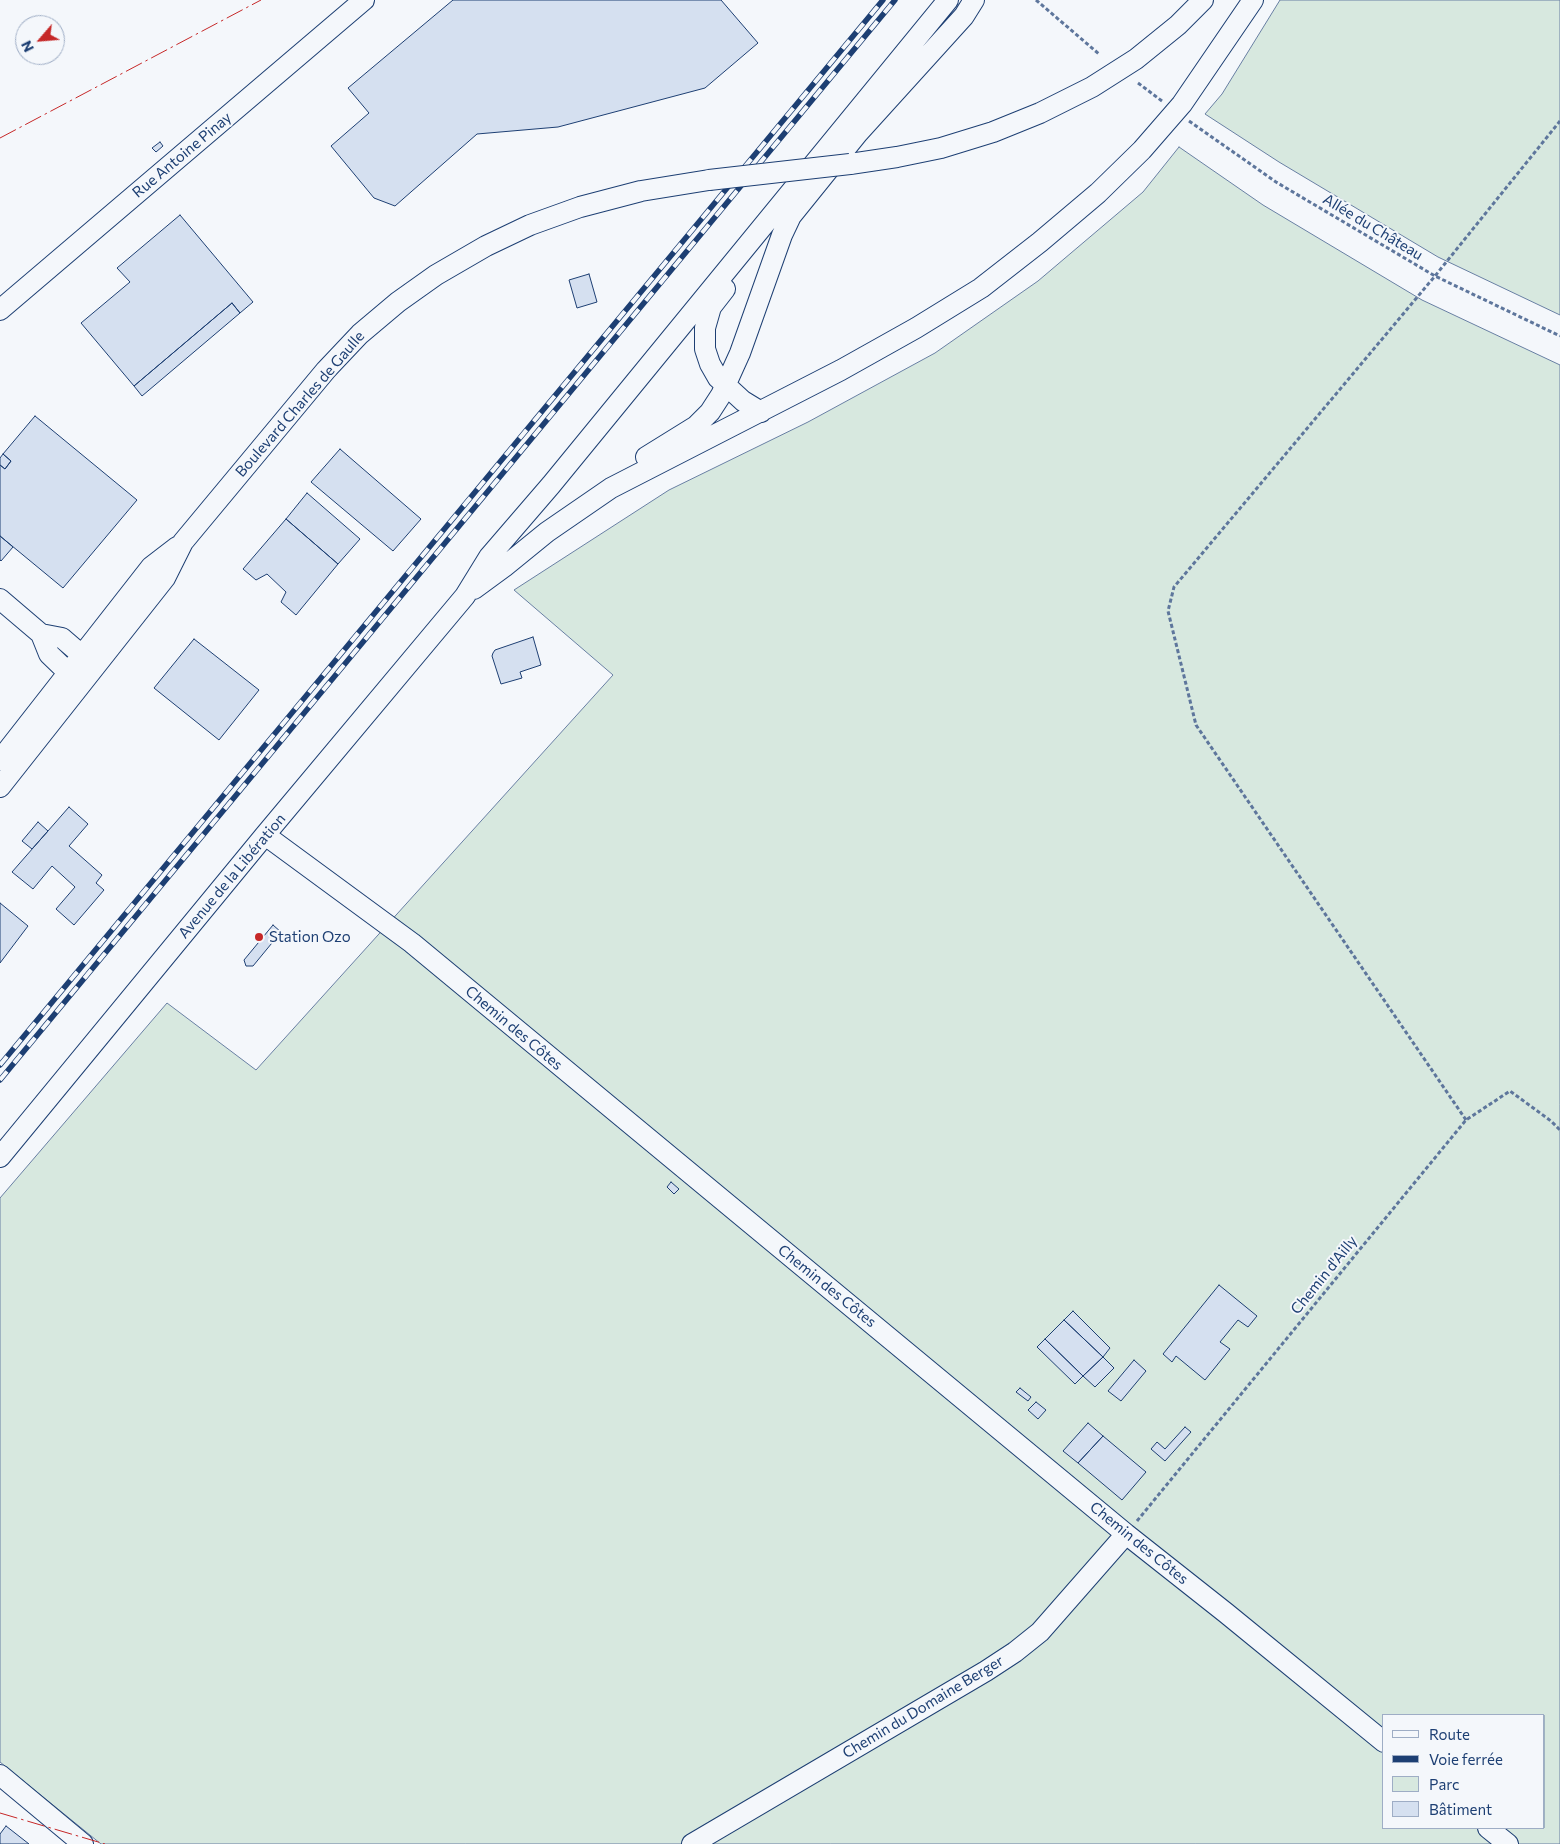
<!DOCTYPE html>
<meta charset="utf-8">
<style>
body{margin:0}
#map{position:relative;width:1560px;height:1844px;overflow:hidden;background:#f4f7fb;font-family:Commissioner,sans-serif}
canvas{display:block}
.legend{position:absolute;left:1382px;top:1714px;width:162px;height:115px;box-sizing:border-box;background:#f4f7fb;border:1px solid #9eadc5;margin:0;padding:6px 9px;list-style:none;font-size:15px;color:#1d3f73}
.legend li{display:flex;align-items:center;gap:10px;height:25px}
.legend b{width:25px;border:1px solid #9eadc5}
.north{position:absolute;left:15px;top:15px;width:50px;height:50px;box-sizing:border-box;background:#f4f7fb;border:1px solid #9eadc5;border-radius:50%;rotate:243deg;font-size:14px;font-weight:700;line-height:20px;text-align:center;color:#1d3f73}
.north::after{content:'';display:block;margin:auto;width:18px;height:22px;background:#c62828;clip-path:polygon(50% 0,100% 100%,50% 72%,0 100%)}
</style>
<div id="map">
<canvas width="1560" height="1844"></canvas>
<ul class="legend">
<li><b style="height:6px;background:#f4f7fb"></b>Route</li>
<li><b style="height:6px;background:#1d3f73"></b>Voie ferrée</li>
<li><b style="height:14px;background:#d7e8df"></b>Parc</li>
<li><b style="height:14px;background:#d5e0f0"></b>Bâtiment</li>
</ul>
<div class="north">N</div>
</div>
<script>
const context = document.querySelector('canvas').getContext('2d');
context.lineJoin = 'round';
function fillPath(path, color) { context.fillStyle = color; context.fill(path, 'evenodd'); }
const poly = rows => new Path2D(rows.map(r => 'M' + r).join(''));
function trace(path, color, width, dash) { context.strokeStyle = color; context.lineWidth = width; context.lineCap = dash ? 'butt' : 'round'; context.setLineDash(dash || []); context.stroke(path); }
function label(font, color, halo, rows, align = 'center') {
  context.font = font + ' Commissioner,sans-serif'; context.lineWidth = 4; context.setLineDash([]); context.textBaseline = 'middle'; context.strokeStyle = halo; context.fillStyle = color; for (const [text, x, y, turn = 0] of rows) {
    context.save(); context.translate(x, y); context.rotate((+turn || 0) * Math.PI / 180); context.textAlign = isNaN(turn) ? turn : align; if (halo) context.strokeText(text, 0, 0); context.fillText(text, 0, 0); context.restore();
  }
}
const green = poly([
 [1280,0,1560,0,1560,315,1438,257,1279,162,1205,114,1222,94,1280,0],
 [1179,147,1263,205,1422,300,1560,365,1560,1844,101,1844,0,1762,0,1198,167,1003,256,1070,613,675,514,590,669,490,808,422,935,353,1038,281,1143,192,1179,147],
 [1384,1715,1544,1715,1544,1828,1384,1828,1384,1715]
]);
const building = poly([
 [453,0,721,0,758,43,705,88,558,127,477,134,395,206,374,198,331,146,369,113,348,88,453,0],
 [160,142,163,146,156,152,152,148,160,142],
 [180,215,253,302,240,313,232,303,134,386,81,323,130,282,117,268,180,215],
 [589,274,597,302,577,308,569,280,589,274],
 [232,303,240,313,142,396,134,386,232,303],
 [35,416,137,500,63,588,0,536,0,465,5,469,11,461,3,454,35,416],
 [340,449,421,519,393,551,311,482,340,449],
 [3,454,11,461,5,469,0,465,0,458,3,454],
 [307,493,360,539,338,564,286,519,307,493],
 [286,519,338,564,296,615,281,602,286,592,267,574,256,580,243,569,286,519],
 [0,536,13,547,1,561,0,560,0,536],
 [533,637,541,665,520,672,522,678,501,684,492,656,493,653,495,650,533,637],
 [194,639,259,690,219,740,154,688,194,639],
 [69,807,88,824,69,846,102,875,96,883,104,890,74,925,56,909,75,887,52,866,33,889,12,872,69,807],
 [38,822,48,831,32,849,22,841,38,822],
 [0,903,28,926,0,963,0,903],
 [273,925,281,932,253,966,246,966,244,960,273,925],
 [671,1182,679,1189,674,1194,667,1187,671,1182],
 [1219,1285,1257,1316,1248,1327,1238,1320,1220,1342,1230,1349,1205,1380,1176,1356,1172,1362,1163,1354,1219,1285],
 [1073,1311,1110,1348,1103,1357,1064,1320,1073,1311],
 [1064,1320,1103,1357,1083,1376,1045,1339,1064,1320],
 [1045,1339,1083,1376,1075,1384,1037,1347,1045,1339],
 [1103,1357,1114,1368,1095,1387,1083,1376,1103,1357],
 [1134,1360,1146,1371,1121,1401,1108,1391,1134,1360],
 [1020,1388,1031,1397,1028,1401,1016,1392,1020,1388],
 [1036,1402,1046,1410,1038,1419,1028,1410,1036,1402],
 [1088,1423,1103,1436,1078,1463,1063,1451,1088,1423],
 [1185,1427,1191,1432,1165,1461,1151,1449,1157,1442,1165,1449,1185,1427],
 [1103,1436,1146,1472,1122,1500,1078,1463,1103,1436],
 [6,1826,29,1844,0,1844,0,1834,6,1826]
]);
const path = poly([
 [1036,0,1099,54],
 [1138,83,1162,101],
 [1189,121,1276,182,1435,276,1560,336],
 [1466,1120,1196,725,1168,611,1174,587,1435,276,1560,121],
 [1137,1521,1466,1120,1510,1091,1551,1121,1560,1130]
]);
const minor = poly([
 [850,164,897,157,941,148,993,132,1040,113,1092,87,1136,59,1178,25,1203,0],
 [725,289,711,307,705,328,705,349,710,364,718,378,743,401,761,412],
 [0,310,364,0],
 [646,457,696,426,710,412,721,395,740,353,782,235,791,216,858,133,964,16,974,0],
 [474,589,504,567,547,532,611,488,841,370,916,328,981,288,1040,242,1098,193,1142,150,1182,104,1253,0],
 [0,599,41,634,62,638,91,663],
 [41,634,49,654,77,681],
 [0,760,151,567,177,547],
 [0,787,165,578,183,542,326,370,360,334,398,302,436,275,486,246,530,225,580,207,641,191,709,180],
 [265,835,412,943,1126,1534,1226,1613,1384,1742],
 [0,1157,265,835,465,596,489,557,551,485,948,0],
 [0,1775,83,1844],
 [1488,1828,1508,1844],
 [692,1844,986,1671,1015,1652,1040,1632,1126,1534]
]);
const rail = poly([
 [0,1065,883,0],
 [0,1080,895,0]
]);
const minorBridge = poly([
 [709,180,850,164]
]);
const power = poly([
 [0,138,261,0],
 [0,1813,105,1844]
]);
const markers = [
 [259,937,5,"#c62828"]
];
const streetNames = [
 ["Rue Antoine Pinay",182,155,-40],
 ["Allée du Château",1373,227,31],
 ["Boulevard Charles de Gaulle",300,404,-49],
 ["Avenue de la Libération",232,876,-50],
 ["Chemin des Côtes",514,1028,40],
 ["Chemin d'Ailly",1324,1275,-51],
 ["Chemin des Côtes",827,1286,39],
 ["Chemin des Côtes",1139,1543,39],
 ["Chemin du Domaine Berger",923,1707,-31]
];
const poiNames = [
 ["Station Ozo",269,937]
];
fillPath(green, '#d7e8df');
trace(green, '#687fa3', 1);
fillPath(building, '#d5e0f0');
trace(building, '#1d3f73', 1);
trace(minor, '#1d3f73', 22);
trace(path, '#5e769c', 3, [4, 2.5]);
trace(minor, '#f4f7fb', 20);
trace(rail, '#1d3f73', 5.5);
trace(rail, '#f4f7fb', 4, [11]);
trace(minorBridge, '#1d3f73', 22, []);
trace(minorBridge, '#f4f7fb', 20);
trace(power, '#c62828', 1, [18, 4, 2.5, 4]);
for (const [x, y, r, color] of markers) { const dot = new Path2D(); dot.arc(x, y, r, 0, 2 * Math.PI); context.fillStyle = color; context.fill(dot); trace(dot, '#f4f7fb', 2); }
label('15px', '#1d3f73', '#f4f7fb', streetNames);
label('15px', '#1d3f73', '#f4f7fb', poiNames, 'left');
</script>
